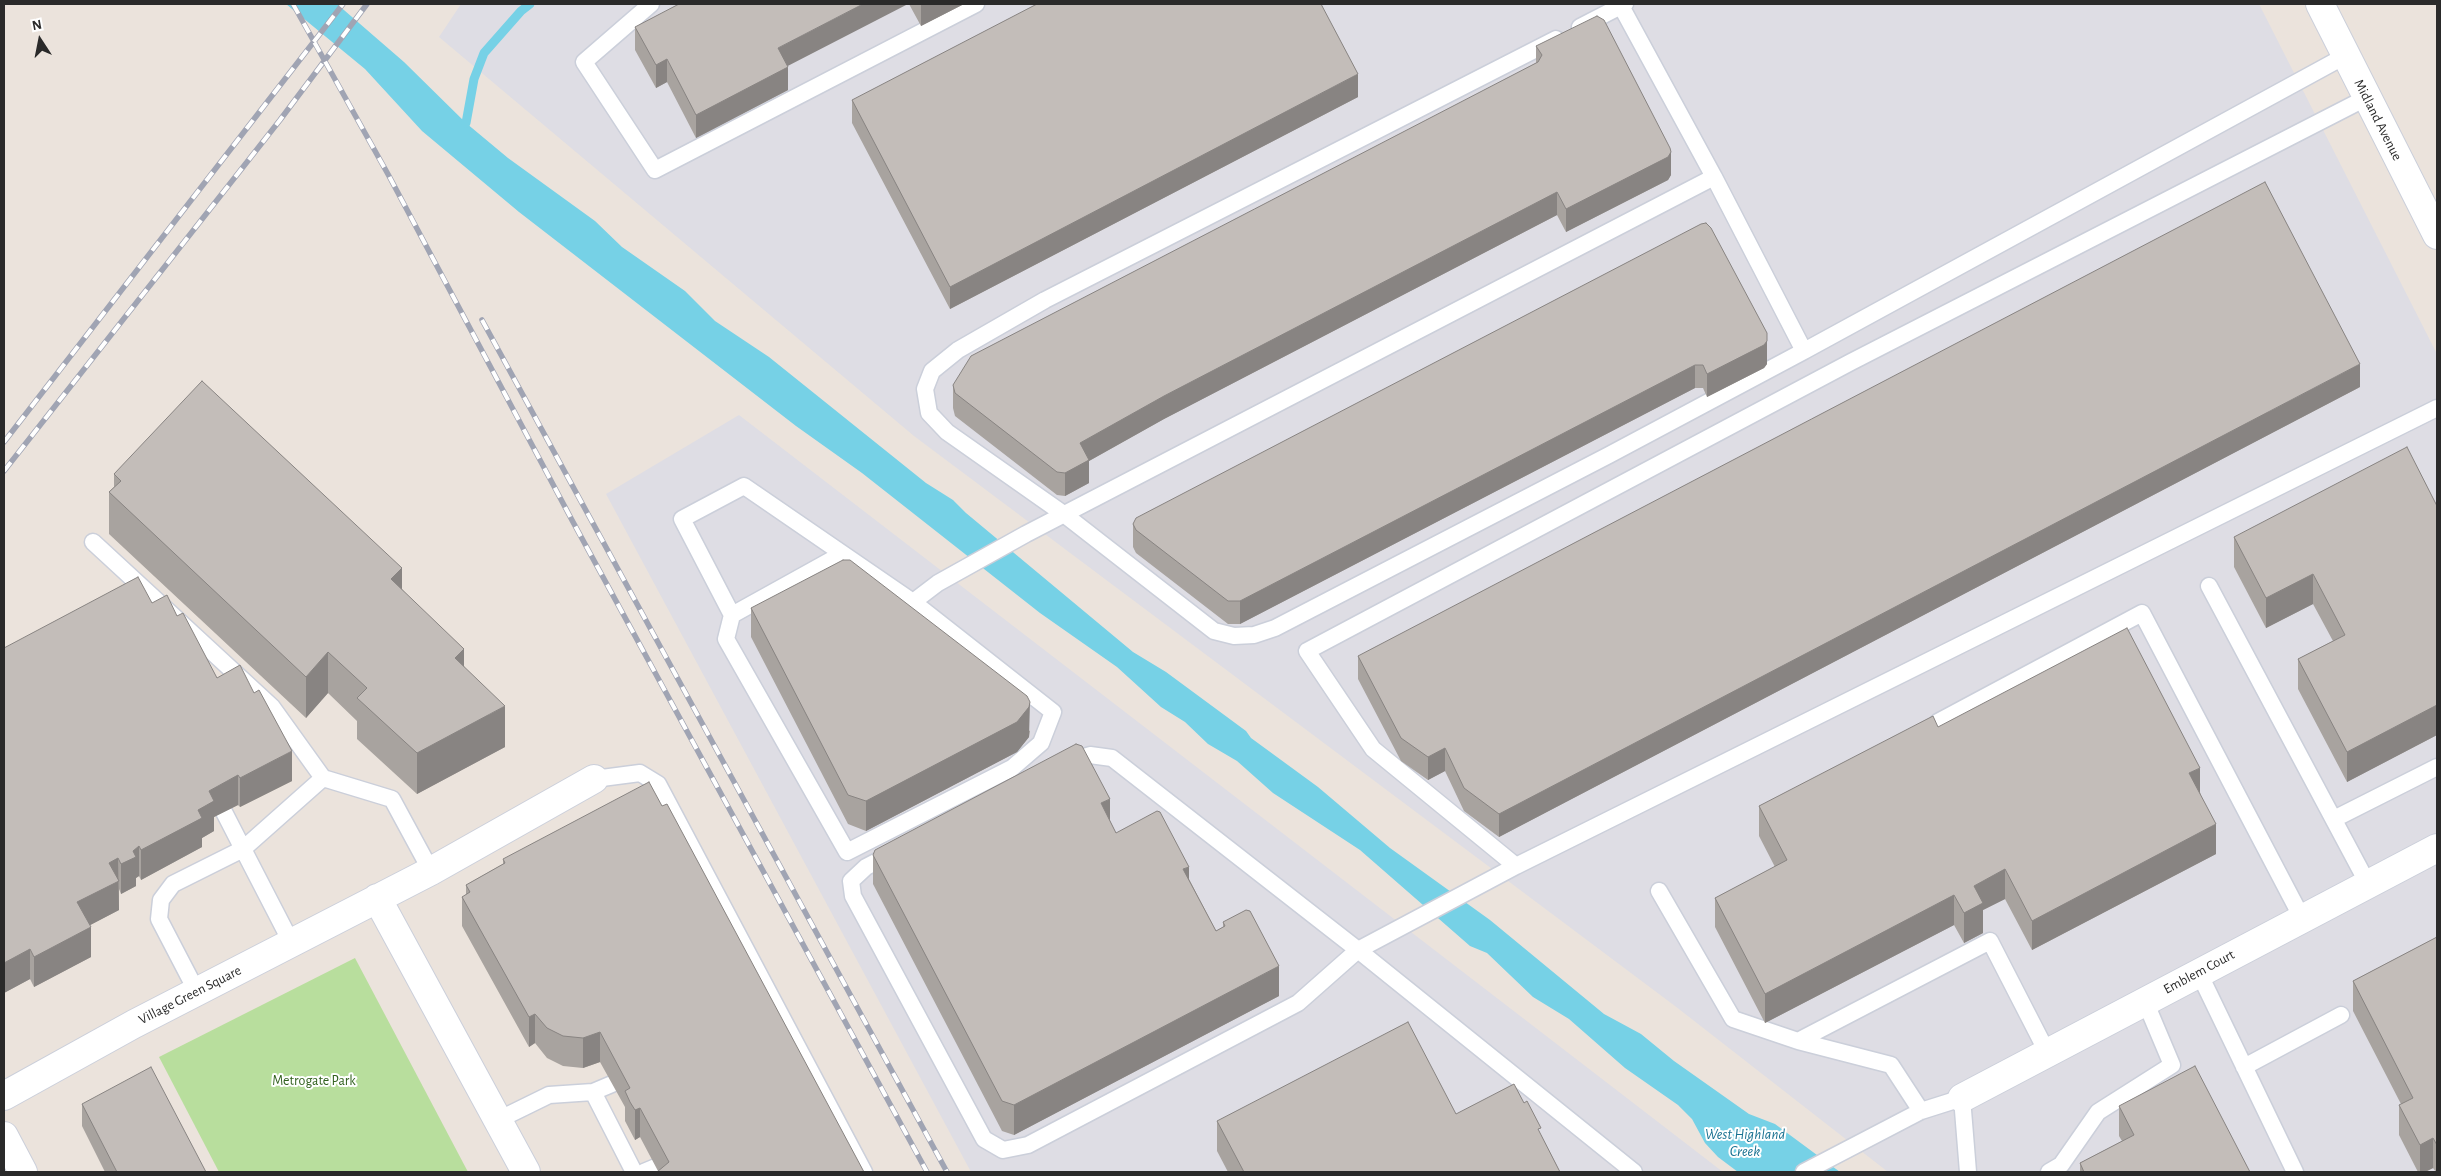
<!DOCTYPE html>
<style>
body{margin:0}
#map{position:relative;width:2441px;height:1176px;overflow:hidden;background:#ebe3dc;font-family:"Alegreya Sans",sans-serif}
canvas{display:block}
.frame{position:absolute;inset:0;border:5px solid #2a2a2a;pointer-events:none}
.north{position:absolute;left:15px;top:15px;width:50px;height:50px;-webkit-text-stroke:4px #fff;paint-order:stroke;rotate:349deg;font-size:14px;font-weight:700;line-height:20px;text-align:center;color:#2a2a2a}
.north::after{content:'';display:block;margin:auto;width:18px;height:22px;background:#2a2a2a;clip-path:polygon(50% 0,100% 100%,50% 72%,0 100%)}
</style>
<div id="map">
<canvas width="2441" height="1176"></canvas>
<div class="frame"></div>
<div class="north">N</div>
</div>
<script>
const context = document.querySelector('canvas').getContext('2d');
context.lineJoin = 'round';
function fillPath(path, color) { context.fillStyle = color; context.fill(path, 'evenodd'); }
const poly = rows => new Path2D(rows.map(r => 'M' + r).join(''));
function trace(path, color, width, dash) { context.strokeStyle = color; context.lineWidth = width; context.lineCap = dash ? 'butt' : 'round'; context.setLineDash(dash || []); context.stroke(path); }
function label(font, color, halo, rows, align = 'center') {
  context.font = font + ' "Alegreya Sans",sans-serif'; context.lineWidth = 4; context.setLineDash([]); context.textBaseline = 'middle'; context.strokeStyle = halo; context.fillStyle = color; for (const [text, x, y, turn = 0] of rows) {
    context.save(); context.translate(x, y); context.rotate((+turn || 0) * Math.PI / 180); context.textAlign = isNaN(turn) ? turn : align; if (halo) context.strokeText(text, 0, 0); context.fillText(text, 0, 0); context.restore();
  }
}
const industrial = poly([
 [461,4,2259,4,2437,354,2437,1172,1888,1172,1675,1006,914,436,439,37],
 [739,415,1723,1172,971,1172,606,494]
]);
const green = poly([
 [355,958,468,1172,219,1172,159,1057]
]);
const water = poly([
 [286,4,337,4,404,62,466,123,508,158,595,221,622,247,685,291,715,321,769,357,926,483,953,500,966,513,1133,652,1166,672,1246,731,1251,738,1318,787,1390,848,1490,920,1604,1014,1641,1034,1674,1061,1749,1114,1775,1124,1840,1172,1738,1172,1718,1157,1705,1143,1692,1119,1678,1105,1625,1068,1569,1019,1533,997,1487,953,1470,946,1360,850,1273,793,1237,761,1208,744,1185,722,1161,707,1117,667,1040,613,862,473,796,426,519,212,422,131,365,69]
]);
const stream = poly([
 [466,123,474,79,484,53,521,11,530,4]
]);
const service = poly([
 [651,4,584,62,655,170,976,4],
 [1580,27,1621,6],
 [1556,39,1045,300,958,350,932,371,925,389,929,413,947,432,1065,515,1214,631,1234,636,1254,635,1275,628,1609,455,1804,351],
 [1714,177,1804,351,2345,56],
 [93,542,272,707,323,778,243,849,224,812],
 [2209,586,2368,884],
 [913,602,744,486,682,519,732,615,726,639,847,852,1012,768,1041,743,1053,712,913,602,938,583,1026,534,1714,177,1621,6,1625,4],
 [732,615,842,554],
 [1938,722,2142,613,2302,918],
 [1068,762,1090,755,1112,758,1358,950,1516,866,2437,408],
 [323,778,392,799,431,871],
 [594,779,640,773,658,784,864,1172],
 [2334,819,2437,767],
 [893,853,866,867,851,881,853,896,984,1139,1003,1150,1028,1145,1298,1003,1358,950,1634,1172],
 [1516,866,1373,749,1307,651,1851,362,2366,98],
 [1659,891,1733,1019,1798,1041,1990,941,2047,1052],
 [2199,973,2295,1172],
 [197,992,159,919,161,900,173,884,243,849,291,942],
 [1798,1041,1891,1065,1921,1111],
 [2244,1067,2341,1015],
 [593,1092,612,1084],
 [498,1120,549,1095,593,1092,634,1172],
 [644,1172,656,1167],
 [1804,1172,1921,1111,1962,1098,1968,1172],
 [2049,1172,2061,1165,2098,1112,2172,1065,2145,1001]
]);
const minor = poly([
 [377,898,526,1172],
 [4,1096,134,1024,431,871,594,779],
 [1962,1098,2437,848],
 [4,1136,23,1172]
]);
const secondary = poly([
 [2320,4,2437,235]
]);
const rail = poly([
 [293,4,389,176,573,522,927,1172],
 [482,320,947,1172],
 [4,442,343,4],
 [4,471,280,120,367,4]
]);
const wall = poly([
 [909,4,964,4,921,26],
 [635,27,787,66,788,90,696,138,667,82,656,88,635,50],
 [1536,46,1671,175,1668,180,1566,232,1557,215,1164,419,1089,461,1089,483,1065,496,1057,495,955,416,953,408,953,385,1536,63],
 [1358,97,950,309,852,123,852,100],
 [1706,223,1767,364,1764,368,1707,397,1703,388,1695,388,1240,624,1228,624,1136,553,1133,547,1133,524],
 [2360,387,1499,837,1464,811,1445,771,1428,780,1401,761,1358,679,1358,656],
 [114,474,402,589,464,666,505,747,417,794,357,739,357,721,328,693,306,718,109,534,109,492,114,487],
 [2437,506,2437,735,2347,782,2298,689,2298,659,2333,641,2313,604,2266,628,2234,567,2234,537],
 [152,603,177,616,217,678,292,781,240,807,238,805,214,817,214,831,202,838,202,847,141,880,139,876,136,878,136,886,121,894,119,889,119,910,90,925,91,957,34,987,30,979,4,993,4,648],
 [751,608,1030,731,1029,737,1017,752,866,831,848,824,751,637],
 [1938,727,2200,792,2216,854,2032,950,2005,899,1983,910,1983,933,1964,943,1954,925,1765,1023,1715,927,1715,898,1775,867,1759,836,1759,806],
 [1110,821,1116,833,1189,879,1216,931,1223,927,1223,922,1279,996,1014,1135,1002,1131,873,884,873,855],
 [503,859,864,1172,658,1171,640,1137,635,1140,625,1121,625,1107,600,1062,583,1068,563,1066,547,1058,535,1043,529,1047,462,926,462,897,466,895,466,885,503,864],
 [2437,937,2437,1172,2436,1172,2433,1168,2425,1172,2418,1172,2399,1135,2399,1105,2401,1104,2353,1011,2353,981],
 [82,1104,206,1172,105,1172,82,1126],
 [2119,1106,2250,1172,2080,1172,2080,1163,2122,1141,2119,1136],
 [1456,1114,1541,1135,1560,1172,1228,1172,1217,1151,1217,1121]
]);
const shadedWall = poly([
 [863,4,908,4,778,71,778,48],
 [921,4,964,4,921,26],
 [667,59,667,82,656,88,656,65],
 [788,67,788,90,696,138,696,115],
 [1358,74,1358,97,950,309,950,287],
 [1671,152,1671,175,1668,180,1566,232,1566,209],
 [1557,192,1557,215,1164,419,1089,461,1089,483,1065,496,1065,473,1080,443,1164,396],
 [1767,341,1767,364,1764,368,1707,397,1707,374],
 [2360,364,2360,387,1499,837,1499,814],
 [1695,365,1695,388,1240,624,1240,601],
 [402,568,402,609,391,579],
 [2313,574,2313,604,2266,628,2266,598],
 [464,649,464,690,455,658],
 [328,652,328,693,306,718,306,677],
 [1030,702,1029,737,1017,752,866,831,866,801],
 [2437,705,2437,735,2347,782,2347,752],
 [505,706,505,747,417,794,417,753],
 [1445,748,1445,771,1428,780,1428,757],
 [292,751,292,781,240,807,240,778],
 [2200,768,2200,798,2189,773],
 [238,775,238,805,214,817,214,831,202,838,202,847,141,880,141,850,198,810,209,791],
 [1110,799,1110,828,1101,803],
 [2216,824,2216,854,2032,950,2032,921],
 [139,846,139,876,136,878,136,886,121,894,121,864,133,851],
 [118,858,119,910,77,932,77,902,109,863],
 [1189,867,1189,897,1183,869],
 [2005,869,2005,899,1983,910,1983,933,1964,943,1964,913,1974,886],
 [1954,895,1954,925,1765,1023,1765,994],
 [91,927,91,957,34,987,34,957],
 [30,949,30,979,4,993,4,963],
 [1279,966,1279,996,1014,1135,1014,1105],
 [535,1014,535,1043,529,1047,529,1017],
 [600,1032,600,1062,583,1068,583,1038],
 [640,1108,640,1137,635,1140,635,1110],
 [2433,1138,2433,1168,2425,1172,2420,1172,2420,1145]
]);
const building = poly([
 [679,4,863,4,778,48,788,67,696,115,667,59,656,65,635,27,679,4],
 [1037,4,1321,4,1358,74,950,287,852,100,1037,4],
 [1597,16,1604,20,1670,148,1671,152,1668,157,1566,209,1557,192,1164,396,1080,443,1089,460,1065,473,1057,472,955,393,953,385,971,356,1538,62,1542,55,1536,46,1597,16],
 [2265,182,2360,364,1499,814,1464,788,1445,748,1428,757,1401,738,1358,656,2265,182],
 [1706,223,1711,228,1767,333,1767,341,1764,345,1707,374,1703,365,1695,365,1240,601,1228,601,1136,530,1133,524,1136,518,1701,224,1706,223],
 [202,381,402,568,391,579,464,649,455,658,505,706,417,753,357,698,367,688,328,652,306,677,109,492,121,481,114,474,202,381],
 [2407,447,2437,506,2437,705,2347,752,2298,659,2345,635,2313,574,2266,598,2234,537,2407,447],
 [843,560,850,560,1027,696,1030,702,1029,707,1017,722,866,801,848,795,751,608,843,560],
 [138,577,152,603,167,595,177,616,183,613,217,678,240,665,254,693,259,690,292,751,240,778,238,775,209,791,214,801,198,810,202,818,141,850,139,846,133,851,136,857,121,864,118,858,109,863,119,881,77,902,91,927,34,957,30,949,4,963,4,648,138,577],
 [2127,628,2200,768,2189,773,2216,824,2032,921,2005,869,1974,886,1983,903,1964,913,1954,895,1765,994,1715,898,1787,860,1759,806,1933,716,1938,727,2127,628],
 [1076,744,1082,746,1110,799,1101,803,1116,833,1157,811,1160,812,1189,867,1183,869,1216,931,1225,926,1223,922,1246,910,1250,911,1279,966,1014,1105,1002,1101,873,855,875,850,1076,744],
 [649,782,662,806,667,804,864,1172,657,1172,669,1162,640,1108,635,1110,630,1102,625,1091,630,1088,600,1032,583,1038,563,1036,547,1028,535,1014,529,1017,462,897,470,892,466,885,505,863,503,859,649,782],
 [2437,937,2437,1145,2433,1138,2420,1145,2399,1105,2413,1098,2353,981,2437,937],
 [1408,1022,1456,1114,1514,1084,1524,1103,1527,1101,1541,1128,1538,1129,1560,1172,1244,1172,1217,1121,1408,1022],
 [2195,1066,2250,1172,2084,1172,2080,1163,2134,1135,2119,1106,2195,1066],
 [151,1067,206,1172,117,1172,82,1104,151,1067]
]);
const streetNames = [
 ["Midland Avenue",2378,120,63],
 ["Emblem Court",2199,972,-28],
 ["Village Green Square",190,995,-27]
];
const parkNames = [
 ["Metrogate Park",314,1081]
];
const waterNames = [
 ["West Highland",1745,1134],
 ["Creek",1745,1151]
];
fillPath(industrial, '#dedde4');
fillPath(green, '#b8de9d');
fillPath(water, '#76d1e6');
trace(stream, '#76d1e6', 9);
trace(service, '#cbcfda', 19);
trace(minor, '#cbcfda', 30);
trace(secondary, '#cbcfda', 30);
trace(service, '#fff', 16);
trace(minor, '#fff', 28);
trace(secondary, '#fff', 28);
trace(rail, '#a0a4b3', 5.5);
trace(rail, '#fff', 4, [11]);
fillPath(wall, '#a8a39f');
fillPath(shadedWall, '#888482');
fillPath(building, '#c3bdb9');
trace(building, '#888482', 1);
label('14px', '#2a2a2a', '#fff', streetNames);
label('14px', '#32611f', '#fff', parkNames);
label('italic 15px', '#177090', '#fff', waterNames);
</script>
